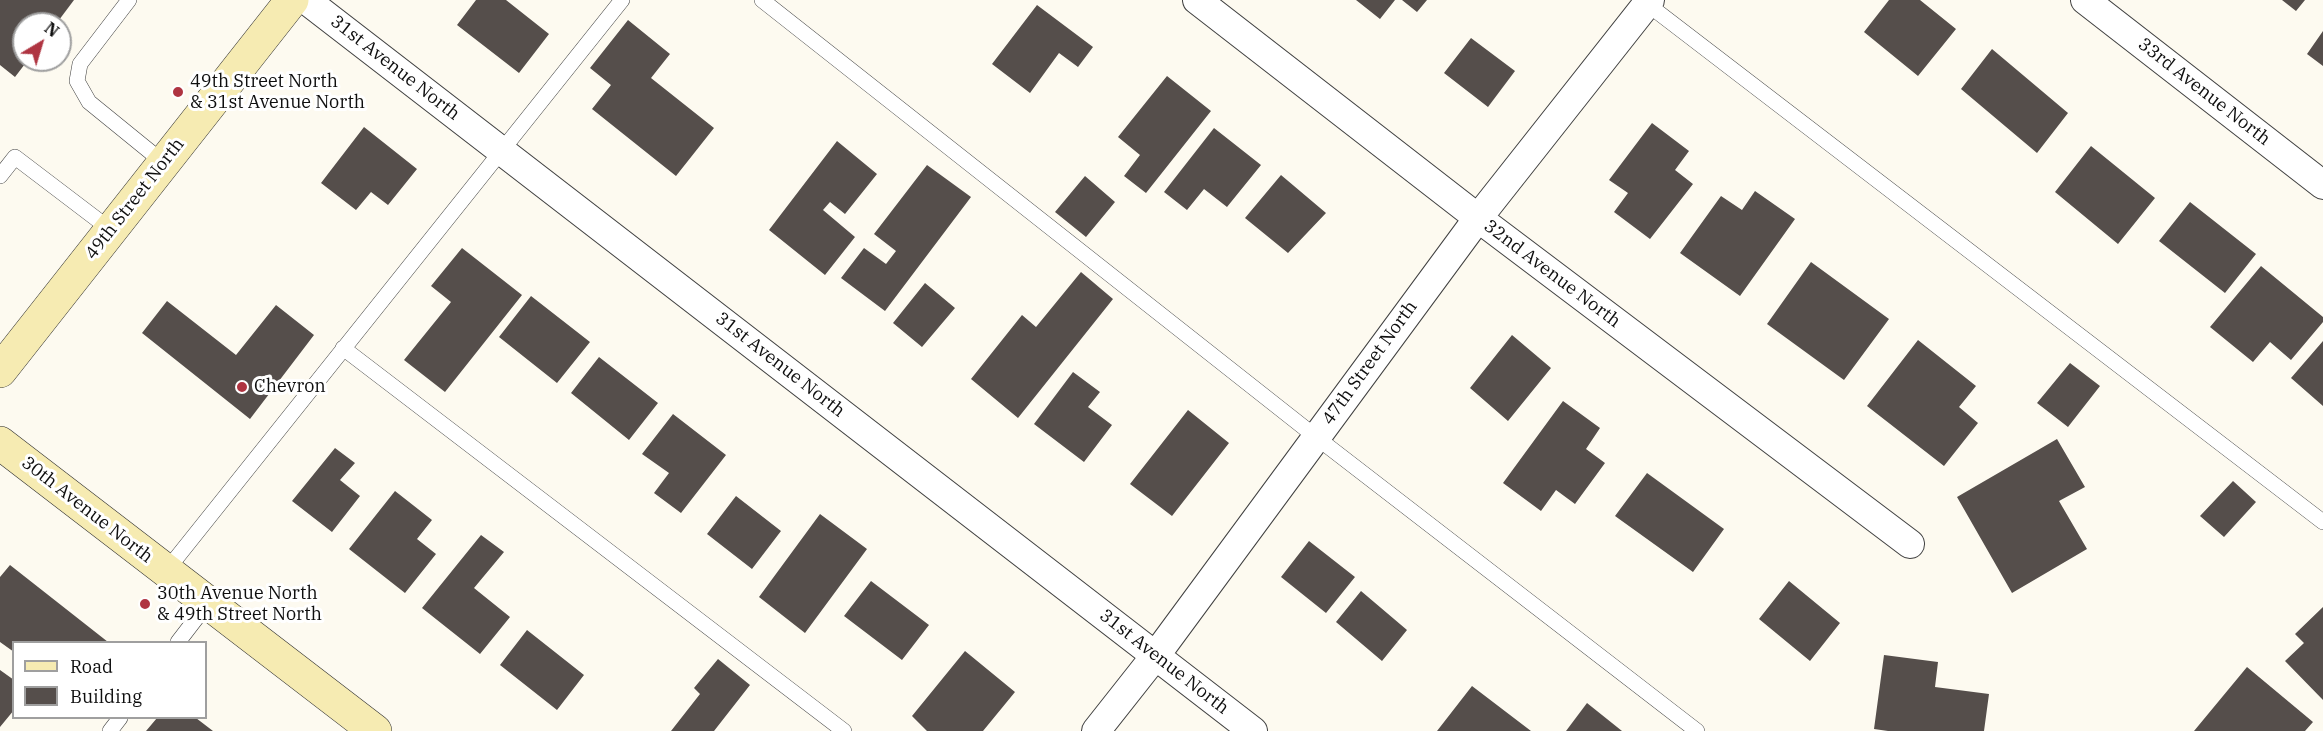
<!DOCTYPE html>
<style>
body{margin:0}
#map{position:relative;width:2323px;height:731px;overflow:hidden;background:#fdfaf0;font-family:"IBM Plex Serif",serif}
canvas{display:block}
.legend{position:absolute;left:12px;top:641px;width:195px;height:78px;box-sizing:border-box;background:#fff;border:2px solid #9f9f9f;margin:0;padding:8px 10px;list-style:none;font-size:18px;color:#0e0e0e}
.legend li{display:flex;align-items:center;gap:12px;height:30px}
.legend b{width:30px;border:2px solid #9f9f9f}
.north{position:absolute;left:12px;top:12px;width:60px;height:60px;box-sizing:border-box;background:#fff;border:2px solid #9f9f9f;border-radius:50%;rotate:38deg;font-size:16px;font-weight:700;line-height:24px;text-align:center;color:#0e0e0e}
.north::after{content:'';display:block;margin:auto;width:21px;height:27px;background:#af3441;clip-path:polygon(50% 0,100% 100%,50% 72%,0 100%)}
</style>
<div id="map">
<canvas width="2323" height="731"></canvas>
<ul class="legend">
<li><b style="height:8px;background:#f6ebb2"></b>Road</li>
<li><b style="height:16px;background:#554e4b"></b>Building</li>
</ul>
<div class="north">N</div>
</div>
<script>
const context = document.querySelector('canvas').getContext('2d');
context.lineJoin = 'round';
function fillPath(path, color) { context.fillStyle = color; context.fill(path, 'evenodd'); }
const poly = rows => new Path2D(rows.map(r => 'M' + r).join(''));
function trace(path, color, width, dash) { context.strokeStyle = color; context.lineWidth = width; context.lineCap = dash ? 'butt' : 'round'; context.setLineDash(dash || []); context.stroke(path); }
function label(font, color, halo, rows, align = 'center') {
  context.font = font + ' "IBM Plex Serif",serif'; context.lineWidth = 6; context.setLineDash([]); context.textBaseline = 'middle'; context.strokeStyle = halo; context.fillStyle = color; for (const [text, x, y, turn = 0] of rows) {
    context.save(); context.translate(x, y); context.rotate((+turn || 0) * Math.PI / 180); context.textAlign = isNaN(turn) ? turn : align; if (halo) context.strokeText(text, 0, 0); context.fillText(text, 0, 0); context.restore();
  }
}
const building = poly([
 [0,0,74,0,56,24,24,24,24,60,28,60,15,77,0,65],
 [476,0,506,0,549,34,519,73,457,25],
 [1356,0,1395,0,1380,19],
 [1402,0,1427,0,1417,12],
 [1889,0,1920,0,1956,29,1918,76,1864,32],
 [2282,0,2305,0,2296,11],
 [1037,5,1093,47,1078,67,1059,53,1030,93,992,64],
 [628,20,670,54,651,78,714,128,676,176,592,109,611,85,590,68],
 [2323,31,2323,66,2307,54],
 [1471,38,1515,71,1488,107,1444,73],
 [1992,49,2068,113,2037,153,1961,89],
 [1167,76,1211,111,1146,193,1124,176,1140,155,1118,137],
 [1652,123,1689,151,1675,170,1693,184,1650,239,1614,212,1628,193,1609,180],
 [364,127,417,169,388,205,371,192,356,210,321,183],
 [1214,128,1261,165,1227,207,1204,189,1187,210,1164,192],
 [837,141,877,174,845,214,830,202,823,210,855,237,825,275,769,230],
 [2091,146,2155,198,2118,244,2055,192],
 [927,165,971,197,885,311,841,278,864,248,886,264,896,251,874,234],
 [1281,175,1326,213,1288,253,1245,218],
 [1085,176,1115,202,1086,237,1055,212],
 [1755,191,1795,219,1740,296,1680,253,1721,196,1742,210],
 [2190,202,2256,254,2225,293,2159,241],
 [462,248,522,295,445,392,404,360,451,302,431,286],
 [1811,262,1889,319,1844,380,1767,324],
 [2261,266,2323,317,2323,322,2291,360,2270,342,2253,362,2210,327],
 [1081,272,1113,299,1018,418,971,379,1022,315,1036,327],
 [925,283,955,308,922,347,893,323],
 [531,296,590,342,557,383,499,337],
 [167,301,236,355,276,305,314,335,250,419,142,333],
 [1512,335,1551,368,1508,421,1470,388],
 [1918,340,1976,386,1959,407,1978,423,1944,466,1867,406],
 [2323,341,2323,406,2291,378],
 [599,357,658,403,629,440,571,393],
 [2070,363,2100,386,2068,427,2037,403],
 [1073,372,1100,392,1088,407,1112,425,1084,462,1034,424],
 [1563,401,1600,428,1586,449,1605,463,1575,504,1556,490,1541,511,1503,483],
 [1188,410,1229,443,1172,516,1130,484],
 [673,414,726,455,681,513,654,493,669,473,642,454],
 [2057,439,2085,487,2059,501,2087,549,2012,593,1957,497],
 [335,448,355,463,340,480,360,496,332,532,292,501],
 [1647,473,1724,529,1693,572,1615,516],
 [2233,481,2256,502,2224,537,2200,516],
 [395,491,432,520,417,539,436,554,405,593,349,549],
 [736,496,781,531,752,569,707,534],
 [820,514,867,549,805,633,759,597],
 [481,535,504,552,474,588,510,617,480,654,422,608],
 [1309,541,1355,577,1326,613,1281,577],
 [10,565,108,642,14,642,14,652,0,642,0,577],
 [871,581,929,625,902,660,844,616],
 [1789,581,1840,623,1810,661,1759,619],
 [1361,591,1407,630,1382,661,1336,622],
 [2323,607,2323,700,2285,661,2304,643,2295,634],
 [527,630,584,675,557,710,500,665],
 [965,651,1015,692,983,731,927,731,912,716],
 [1884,655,1938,662,1935,687,1989,694,1984,731,1888,731,1874,729],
 [718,659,750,685,714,731,671,731,700,694,694,688],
 [2247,667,2313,722,2305,731,2194,731],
 [0,670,14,680,14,710,0,727],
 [1472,686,1531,731,1437,731],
 [1587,703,1622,731,1566,731],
 [157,718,196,718,213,731,146,731]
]);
const lane = poly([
 [129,0,80,64,77,81,89,102,164,163],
 [762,0,1316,437,1697,731],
 [1642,0,2323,522],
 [0,176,15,157,111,230],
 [343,348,844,731],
 [166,571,622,0],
 [178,642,208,603],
 [110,731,120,718]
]);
const street = poly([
 [306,0,1253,731],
 [1197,0,1478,218,1910,544],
 [2085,0,2323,185],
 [1096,731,1156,655,1478,218,1650,0]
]);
const secondary = poly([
 [0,371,292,0],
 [0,443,375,731]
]);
const markers = [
 [178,92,6,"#af3441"],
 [242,387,6,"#af3441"],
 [145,604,6,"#af3441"]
];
const streetNames = [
 ["31st Avenue North",395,68,38],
 ["33rd Avenue North",2204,92,38],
 ["49th Street North",135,199,-52],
 ["32nd Avenue North",1552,274,37],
 ["47th Street North",1370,363,-54],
 ["31st Avenue North",780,365,38],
 ["30th Avenue North",87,510,38],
 ["31st Avenue North",1164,662,38]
];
const poiNames = [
 ["49th Street North",190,82],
 ["& 31st Avenue North",190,103],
 ["Chevron",254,387],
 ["30th Avenue North",157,594],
 ["& 49th Street North",157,615]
];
fillPath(building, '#554e4b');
trace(lane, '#414141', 16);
trace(street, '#414141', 30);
trace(secondary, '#303030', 34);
trace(lane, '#fff', 15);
trace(street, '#fff', 28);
trace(secondary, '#f6ebb2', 33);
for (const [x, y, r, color] of markers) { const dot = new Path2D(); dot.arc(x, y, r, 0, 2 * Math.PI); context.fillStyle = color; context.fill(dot); trace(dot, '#fff', 2); }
label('18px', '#0e0e0e', '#fff', streetNames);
label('18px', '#0e0e0e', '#fff', poiNames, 'left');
</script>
